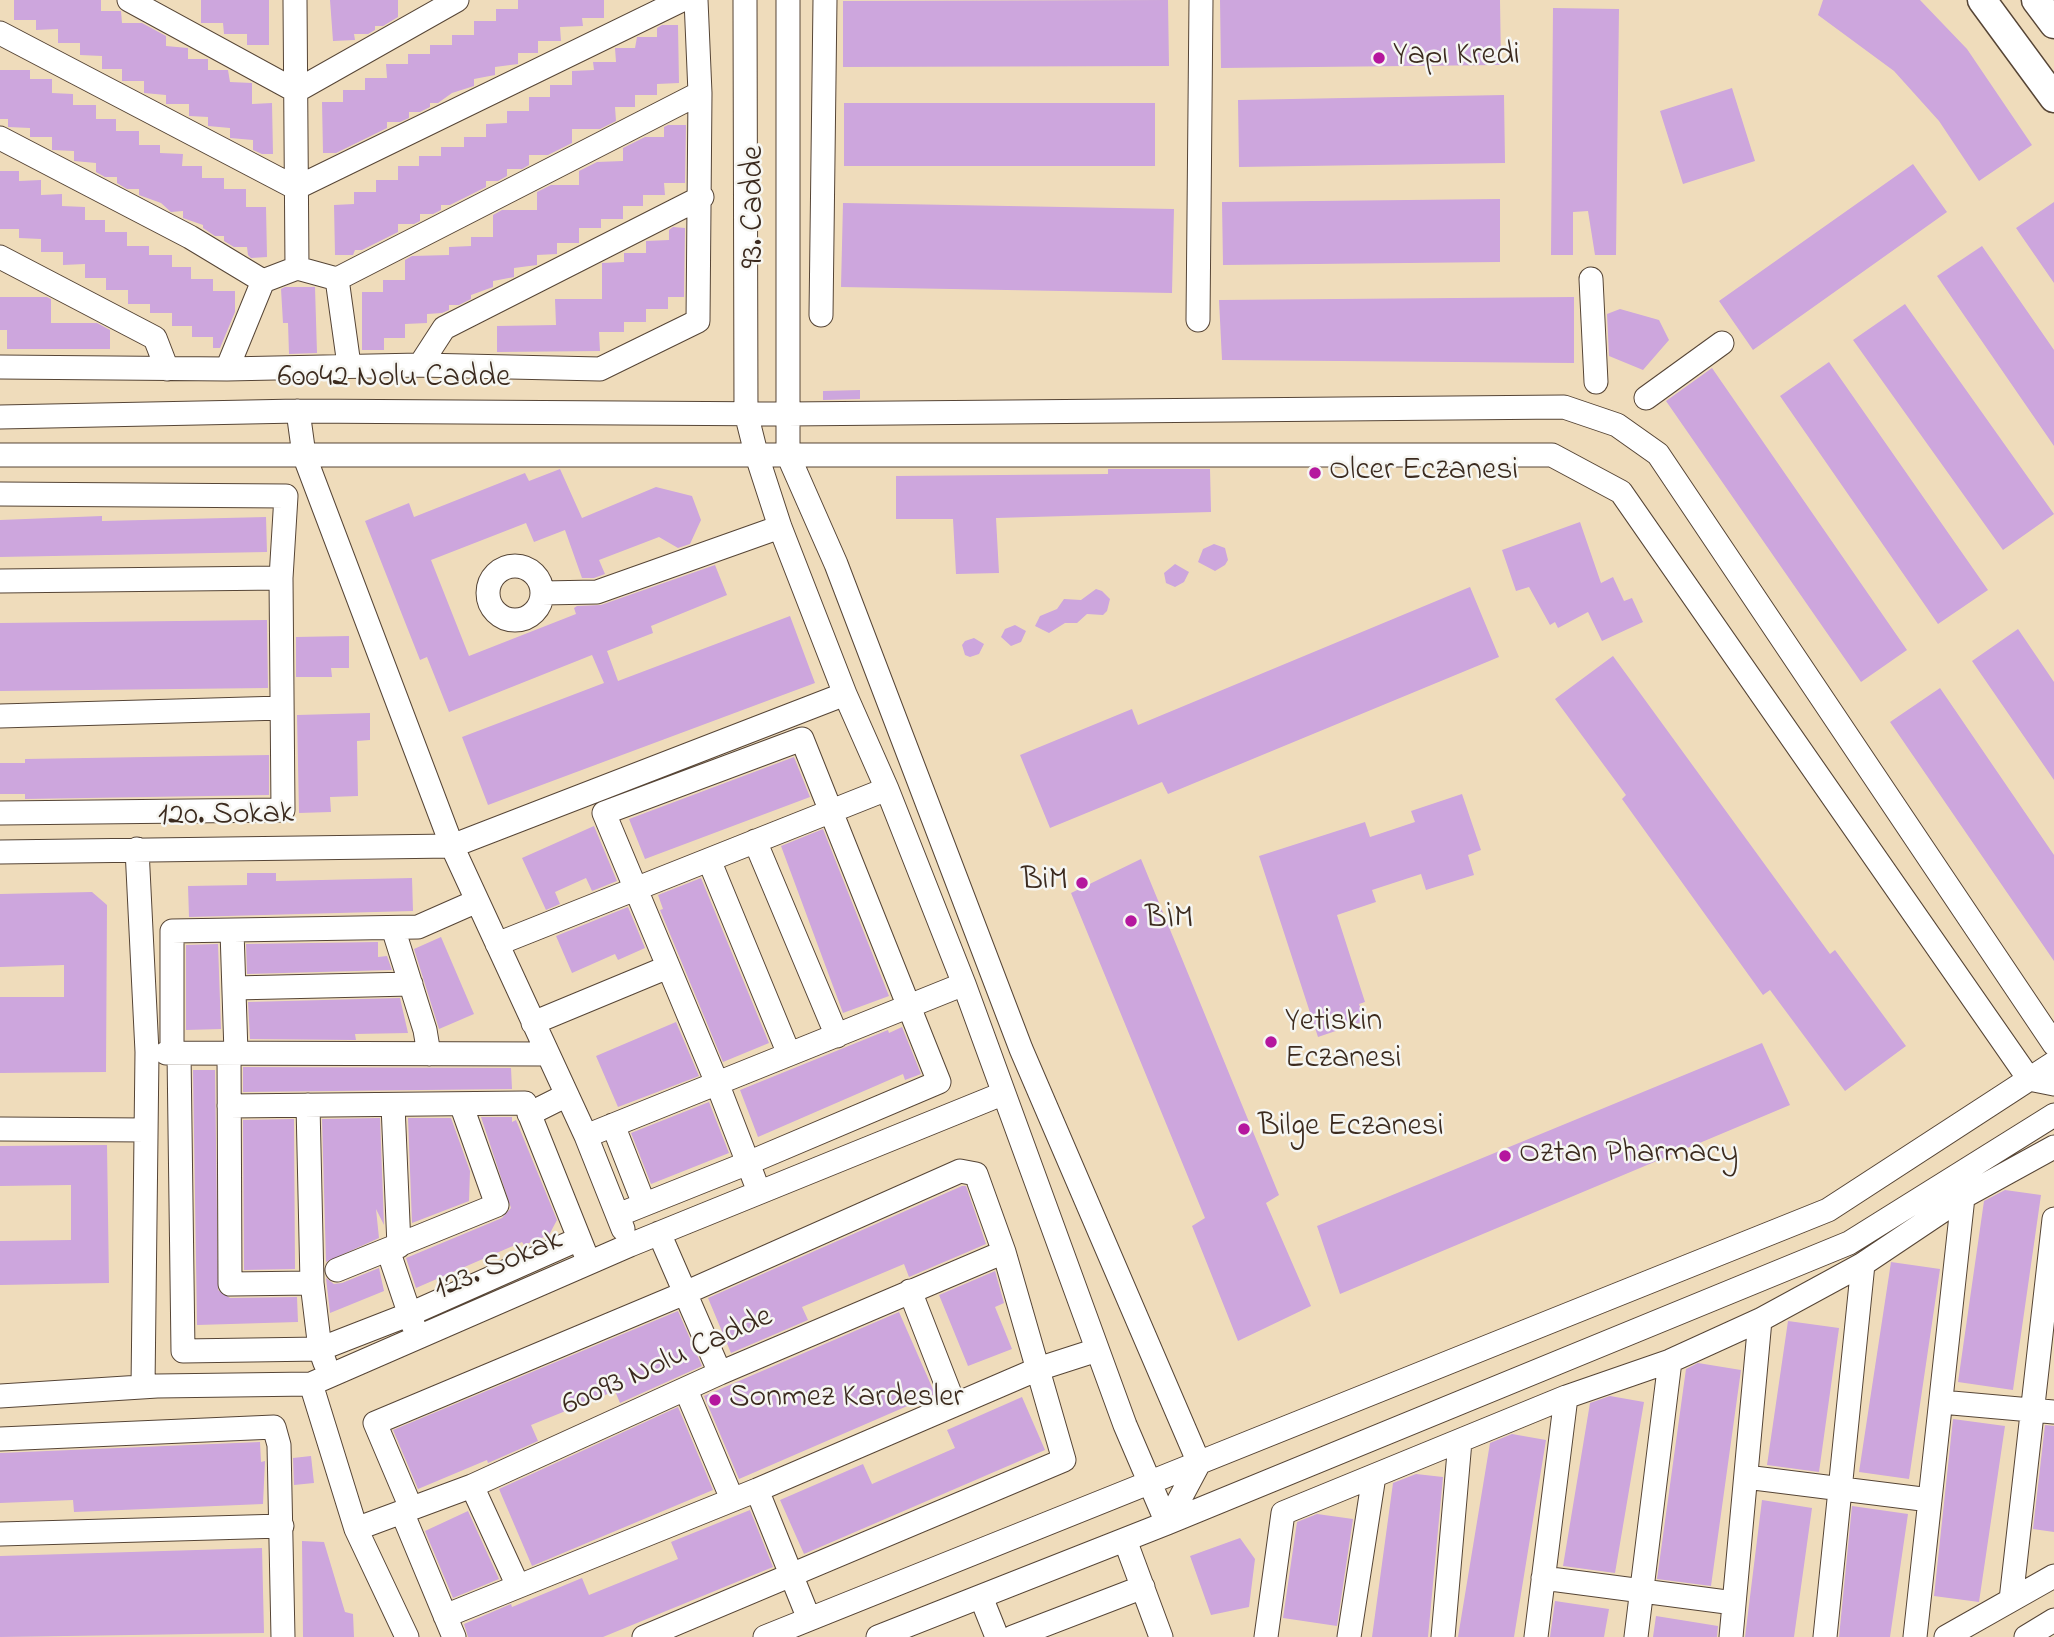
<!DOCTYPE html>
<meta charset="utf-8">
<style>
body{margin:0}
canvas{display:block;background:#efdcbb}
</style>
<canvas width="2054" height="1637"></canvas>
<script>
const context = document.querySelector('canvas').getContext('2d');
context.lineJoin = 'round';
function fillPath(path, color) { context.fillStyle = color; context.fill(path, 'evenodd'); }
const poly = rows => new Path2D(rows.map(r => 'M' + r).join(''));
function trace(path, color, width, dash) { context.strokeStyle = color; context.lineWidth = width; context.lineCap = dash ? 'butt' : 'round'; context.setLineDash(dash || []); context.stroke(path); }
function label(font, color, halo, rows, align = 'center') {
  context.font = font + ' "Indie Flower",sans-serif'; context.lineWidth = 5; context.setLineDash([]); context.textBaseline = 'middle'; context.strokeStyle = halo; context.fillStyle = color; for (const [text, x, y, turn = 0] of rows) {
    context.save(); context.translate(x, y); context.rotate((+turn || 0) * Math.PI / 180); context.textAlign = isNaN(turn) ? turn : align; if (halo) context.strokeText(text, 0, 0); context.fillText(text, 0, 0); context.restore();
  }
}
const building = poly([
 [14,0,101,0,101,11,121,11,122,23,142,23,166,36,166,46,188,48,188,59,208,59,208,70,228,70,230,82,252,83,252,104,272,103,273,154,262,154,253,150,253,140,230,138,230,128,208,126,208,117,189,116,189,104,166,104,166,95,144,93,144,81,122,81,122,69,102,69,102,56,80,55,80,43,58,43,58,29,36,30,36,20,14,20],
 [201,0,269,0,269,45,247,45,247,34,224,34,223,23,201,23],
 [330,0,398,0,398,17,383,26,375,26,375,30,368,34,354,34,355,40,333,41],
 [518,0,604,0,604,18,582,18,583,26,560,27,561,41,538,41,538,53,518,53,518,64,495,67,495,75,474,79,474,86,452,93,438,103,430,103,430,107,420,112,409,112,409,118,400,122,387,122,387,128,336,153,323,153,322,102,343,102,343,90,365,90,365,78,387,78,386,64,408,64,408,54,430,54,430,45,452,45,452,35,474,35,474,21,496,21,496,9,518,9],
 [1168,0,1169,66,843,67,843,1],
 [1220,0,1500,0,1501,65,1221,68],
 [1823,0,1920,0,1967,49,2032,145,1979,181,1939,121,1894,71,1818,15],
 [1553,8,1619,9,1616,255,1595,255,1588,211,1573,212,1573,255,1551,255],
 [662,25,678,25,679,83,657,84,657,95,635,95,635,107,615,107,616,121,600,129,572,129,572,143,548,155,529,155,529,165,522,169,507,169,507,176,498,181,486,181,486,187,450,205,441,205,441,210,433,214,420,214,420,221,414,224,398,224,398,232,362,250,355,250,353,255,335,255,334,205,354,204,354,192,376,192,376,180,398,180,398,166,419,166,419,156,441,156,441,147,464,147,464,137,486,137,486,124,507,123,507,111,529,111,529,97,550,97,550,85,572,85,572,71,594,70,593,62,616,62,615,48,635,48,637,37,657,37,657,28],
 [0,70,30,70,30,79,52,79,52,93,73,94,73,105,96,105,96,119,116,119,116,131,139,131,139,145,160,145,160,153,183,154,182,166,202,166,202,178,224,178,224,189,246,189,246,207,266,207,267,257,251,258,248,255,247,247,234,247,224,241,224,236,215,236,203,228,203,225,183,218,183,211,171,212,161,203,139,195,139,189,127,189,117,183,117,177,105,177,96,172,96,163,74,161,74,151,52,150,52,137,30,137,30,128,8,127,8,119,0,119],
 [1732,88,1755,161,1683,184,1660,111],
 [1504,95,1505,163,1239,167,1238,100],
 [844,103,1155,103,1155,166,844,166],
 [668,125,686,125,685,183,664,183,665,195,643,195,643,206,623,206,623,219,601,219,601,228,579,228,579,243,557,243,557,254,537,255,537,265,514,268,514,277,493,281,493,287,471,295,471,299,459,305,449,305,449,310,442,313,427,314,427,323,405,324,405,338,384,338,384,350,362,350,362,292,383,292,383,280,405,280,405,260,412,256,449,255,449,247,471,246,471,237,493,237,493,215,502,210,537,210,537,192,551,185,579,185,579,171,597,162,623,161,623,148,645,137,664,137,664,127],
 [1913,164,1947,212,1753,350,1719,301],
 [0,171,19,171,19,181,41,180,41,195,62,194,62,206,85,207,85,220,105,220,105,232,127,232,127,246,149,246,149,255,172,255,172,267,191,267,191,279,213,279,213,291,235,291,235,312,220,348,213,348,213,337,192,337,192,326,172,326,172,313,150,313,150,304,128,304,128,290,106,290,106,278,85,278,85,264,63,265,63,252,41,252,41,239,19,238,19,229,0,229],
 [1500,199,1500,262,1223,265,1222,202],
 [2054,202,2054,283,2016,228],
 [843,203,1174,209,1172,293,841,287],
 [673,227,685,228,684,297,668,297,668,309,646,309,646,322,624,322,624,332,599,332,600,351,497,352,497,326,556,325,555,299,602,299,602,263,624,262,624,253,646,253,646,241,669,240,669,230],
 [1982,246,2054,350,2054,446,1937,276],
 [285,287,315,287,317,353,289,354,288,323,283,323,281,289],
 [0,297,47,297,51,299,51,323,97,323,110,330,110,349,7,349,7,330,0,330],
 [1574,297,1574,363,1222,360,1219,300],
 [1905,304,2054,514,2003,550,1853,340],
 [1620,309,1659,320,1669,340,1643,370,1609,356,1607,314],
 [1829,362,1988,590,1938,624,1780,396],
 [1712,368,1907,650,1861,682,1666,401],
 [860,390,860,399,823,400,823,391],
 [560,469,582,518,656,487,692,496,701,520,690,544,678,548,659,537,599,560,605,574,594,578,582,578,565,530,534,542,526,523,431,560,469,656,576,614,574,608,577,606,601,605,715,565,727,595,651,626,653,633,607,651,618,681,790,616,815,683,488,805,462,737,604,683,592,655,449,712,427,657,420,660,365,521,409,503,414,517,525,473,529,481],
 [1108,469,1210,469,1211,512,996,518,999,573,956,574,953,519,896,519,896,476,1108,474],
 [102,516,102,521,266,517,267,552,0,557,0,520],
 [1580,522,1601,583,1613,577,1624,601,1632,598,1643,622,1602,641,1588,612,1558,628,1555,622,1550,625,1529,587,1516,591,1502,550],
 [1214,544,1225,548,1228,560,1225,565,1215,571,1198,562,1203,549],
 [1175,564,1189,572,1184,582,1175,587,1166,583,1164,573],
 [1470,587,1499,657,1168,794,1162,782,1050,828,1020,755,1132,709,1138,725],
 [1096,589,1102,591,1110,599,1107,611,1103,615,1087,614,1077,623,1065,623,1049,633,1035,626,1040,616,1057,609,1064,599,1081,600],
 [267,620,268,688,0,691,0,623],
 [1015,625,1026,631,1021,642,1011,646,1001,637,1005,629],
 [2018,629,2054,682,2054,780,1972,661],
 [349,636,349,668,331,668,332,677,296,677,296,637],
 [974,638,984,644,979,654,970,657,965,655,962,645,965,641],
 [1613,656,1830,954,1835,950,1906,1046,1845,1091,1770,990,1763,995,1622,799,1626,795,1555,699],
 [1940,688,2054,855,2054,961,1890,722],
 [370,713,370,740,357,741,358,796,330,797,331,812,299,813,297,715],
 [269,755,269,795,25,799,25,794,0,794,0,763,25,763,25,759],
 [794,757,810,797,645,859,629,819],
 [1462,794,1481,850,1468,855,1474,875,1426,890,1421,874,1372,890,1376,902,1337,915,1365,1002,1359,1004,1365,1021,1318,1037,1259,856,1365,822,1370,837,1415,822,1411,811],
 [594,826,617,881,592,891,586,878,555,892,560,904,546,910,522,858],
 [823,829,889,996,843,1013,781,846],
 [1141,859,1279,1195,1266,1203,1311,1306,1238,1341,1192,1226,1205,1218,1071,893],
 [247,873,276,873,276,881,412,878,413,911,189,917,188,886,247,885],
 [701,878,769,1043,723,1062,660,910,663,909,658,895],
 [92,892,107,905,106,1072,0,1073,0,997,64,997,64,965,0,967,0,894],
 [628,907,645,948,618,960,615,954,572,973,556,936],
 [441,937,474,1014,439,1029,414,949],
 [378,942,378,957,387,956,392,970,247,974,246,944],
 [218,944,221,1029,186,1030,186,945],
 [400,998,408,1033,355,1034,356,1040,250,1039,248,1002],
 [676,1022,699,1076,618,1107,596,1056],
 [902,1027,921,1074,905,1080,903,1074,758,1137,740,1090,888,1030,889,1033],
 [1762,1043,1790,1105,1340,1294,1317,1226],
 [243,1067,511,1068,512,1089,243,1092],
 [193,1070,215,1070,218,1290,230,1298,297,1297,298,1322,197,1325],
 [709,1102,729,1153,651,1184,631,1133],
 [481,1117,512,1117,512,1122,516,1120,557,1220,549,1235,524,1245,522,1242,416,1288,406,1258,502,1218,511,1208],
 [380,1118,384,1225,376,1209,379,1238,326,1262,322,1119],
 [408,1118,451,1118,470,1171,469,1201,412,1223],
 [294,1119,295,1269,244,1270,243,1120],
 [107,1145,109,1283,0,1285,0,1241,71,1240,71,1185,0,1186,0,1146],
 [962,1186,966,1186,986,1244,909,1277,904,1264,802,1307,808,1320,731,1353,708,1298],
 [2005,1190,2041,1195,2013,1390,1958,1382,1984,1201],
 [1891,1262,1940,1269,1909,1479,1859,1472],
 [379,1268,384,1291,330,1313,326,1278,334,1284,342,1283],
 [995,1271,1004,1303,995,1307,1012,1349,968,1366,939,1295],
 [678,1311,702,1366,620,1403,615,1391,531,1425,538,1441,488,1463,487,1460,418,1489,393,1430],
 [899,1312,935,1394,739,1479,704,1396],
 [1788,1321,1839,1328,1819,1472,1767,1465],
 [1698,1363,1741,1370,1711,1586,1657,1579,1686,1369],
 [1610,1396,1644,1402,1615,1573,1563,1566,1590,1403],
 [1022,1397,1045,1450,804,1554,780,1500,863,1464,872,1484,955,1448,947,1430],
 [678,1407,713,1490,532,1566,499,1489],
 [1953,1419,2005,1426,1979,1602,1934,1596],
 [2045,1425,2054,1426,2054,1532,2033,1529],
 [1512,1434,1546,1440,1514,1637,1458,1637,1490,1443],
 [260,1442,261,1462,265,1461,263,1504,74,1512,73,1500,0,1503,0,1453],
 [311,1456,314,1483,294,1485,293,1458],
 [1416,1474,1443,1477,1428,1637,1372,1637,1393,1483],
 [1762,1500,1812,1508,1794,1637,1745,1637],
 [1852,1506,1908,1514,1890,1637,1839,1637],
 [750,1510,773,1567,603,1637,468,1637,464,1624,511,1604,512,1607,582,1578,589,1595,678,1559,671,1542],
 [468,1511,499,1579,453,1598,425,1531],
 [1317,1514,1353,1519,1337,1626,1283,1618,1297,1522],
 [1240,1538,1255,1559,1249,1607,1211,1615,1190,1556],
 [302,1541,324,1542,345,1612,353,1614,354,1637,303,1637],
 [262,1548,264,1633,0,1637,0,1556],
 [1555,1601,1609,1609,1604,1637,1550,1637],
 [1656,1616,1718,1626,1717,1637,1653,1637]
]);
const minor = poly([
 [129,0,296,91,457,0],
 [295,0,297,268],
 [696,0,700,93],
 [745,0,746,413,756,453,780,527,845,694,887,789,964,984,1125,1425,1167,1523],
 [788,0,788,455,836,564,1021,1049,1199,1463,1167,1523],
 [0,33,296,188,682,0],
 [0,138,190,237,263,281],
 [0,257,155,338,167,369],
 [1591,279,1596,382],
 [821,315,825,0],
 [1198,320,1201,0],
 [420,365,444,328,702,197],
 [0,367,227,369,420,365,600,369,698,321,700,93,337,279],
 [227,369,263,281,297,268,337,279,349,365],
 [1646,398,1722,343],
 [298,411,304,455,452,846,586,1136,623,1229],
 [0,417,298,411,787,414,1564,407,1617,425,1658,454,2054,1044],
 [0,455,1552,455,1621,492,2029,1079,2054,1084],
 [0,494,286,496,281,578,283,810,0,813],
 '488 593a27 27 0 1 1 54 0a27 27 0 1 1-54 0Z',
 [0,581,281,578],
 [542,593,597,592,780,527],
 [0,716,282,708],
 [755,841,837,1036],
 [137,849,147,1052,143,1387],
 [0,852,452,846,845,694],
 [709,860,789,1054],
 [393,928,425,1030,429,1054],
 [232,931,236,1053],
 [497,944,887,789],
 [234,988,411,984],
 [533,1023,668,967],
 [166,1053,548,1054],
 [172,1053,172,931,418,927,477,901],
 [179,1053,183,1351,320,1349,410,1314,579,1239],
 [229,1053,230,1284,312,1283],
 [308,1105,312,1283,320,1349,325,1363],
 [393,1105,399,1246],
 [229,1106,525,1103,585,1253],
 [529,1114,567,1095],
 [613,1125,644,1204],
 [0,1129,146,1130],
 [586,1136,964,984],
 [618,1215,748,1163,939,1082,802,739,604,813,717,1083,748,1163,759,1192],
 [659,1233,720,1373],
 [388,1250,414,1327],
 [337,1270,497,1205,461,1104],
 [910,1291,954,1404],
 [311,1384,356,1529,407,1637],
 [686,1390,732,1499],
 [0,1396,157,1386,311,1384,630,1245,1002,1094],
 [1941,1402,2054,1412],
 [0,1439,274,1427,279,1445,283,1637],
 [1746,1477,1930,1500],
 [472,1486,518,1586],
 [757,1490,809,1619],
 [411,1508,375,1423,685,1293,960,1171,976,1174,1004,1252,1064,1460,644,1637],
 [402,1512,454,1637],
 [356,1529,472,1486,720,1373,1004,1252],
 [0,1534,282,1526],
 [1125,1540,1161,1637],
 [1543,1578,1734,1603],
 [981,1597,997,1637],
 [2011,1600,2054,1219],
 [445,1616,757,1490,1038,1369,1097,1350],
 [765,1637,1828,1210,2054,1063],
 [878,1637,1167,1523,1849,1243,2054,1115],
 [1013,1637,1143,1587],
 [1266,1637,1283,1513,1566,1397,1670,1361,1760,1320,1863,1264,1963,1197,2054,1147],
 [1349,1637,1374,1476],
 [1443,1637,1460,1441],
 [1536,1637,1566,1397],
 [1636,1637,1670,1361],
 [1731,1637,1760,1320],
 [1825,1637,1863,1264],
 [1915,1637,1963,1197],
 [1946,1637,2054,1576],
 [2026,1637,2054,1620]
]);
const major = poly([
 [1982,0,2054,98],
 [2036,0,2054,24]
]);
const markers = [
 [1379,58,7,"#b5179e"],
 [1315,473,7,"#b5179e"],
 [1082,883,7,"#b5179e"],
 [1131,921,7,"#b5179e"],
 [1271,1042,7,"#b5179e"],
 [1244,1129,7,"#b5179e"],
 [1505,1156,7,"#b5179e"],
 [715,1400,7,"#b5179e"]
];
const poiNames = [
 ["Yapı Kredi",1393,58],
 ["Olcer Eczanesi",1329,473],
 ["BiM",1068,883,"right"],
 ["BİM",1145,921],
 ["Yetiskin",1285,1024],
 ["Eczanesi",1285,1061],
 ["Bilge Eczanesi",1258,1129],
 ["Oztan Pharmacy",1519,1156],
 ["Sonmez Kardesler",729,1400]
];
const streetNames = [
 ["93. Cadde",756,207,-90],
 ["60042 Nolu Cadde",394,380],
 ["120. Sokak",226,817,-1],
 ["123. Sokak",499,1267,-23],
 ["60093 Nolu Cadde",668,1363,-24]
];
fillPath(building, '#cda6dd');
trace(minor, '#564536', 25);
trace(major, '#564536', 31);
trace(minor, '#fff', 23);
trace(major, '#fff', 28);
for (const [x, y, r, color] of markers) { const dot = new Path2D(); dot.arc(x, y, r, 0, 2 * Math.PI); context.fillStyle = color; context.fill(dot); trace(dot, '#f6f6f2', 2.5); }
label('32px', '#3b2a1e', '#f6f6f2', poiNames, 'left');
label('32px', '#3b2a1e', '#f6f6f2', streetNames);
</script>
